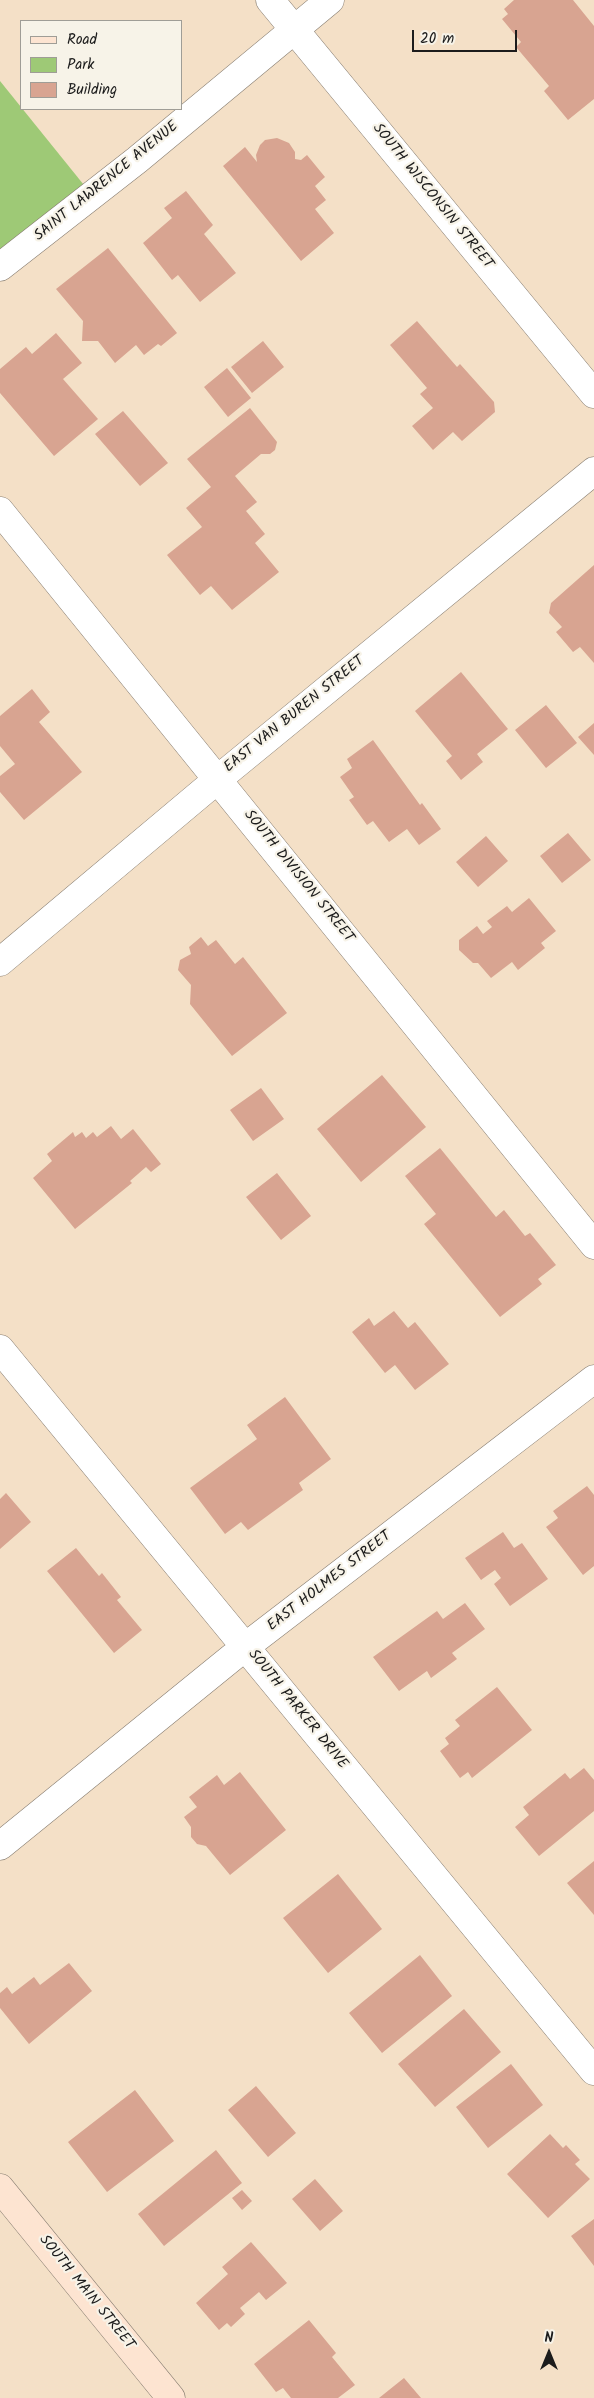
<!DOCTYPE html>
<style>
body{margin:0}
#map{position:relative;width:594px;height:2398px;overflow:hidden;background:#f4e0c7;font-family:Kalam,sans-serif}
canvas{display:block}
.legend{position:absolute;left:20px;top:20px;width:162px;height:90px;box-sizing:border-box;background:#f7f3e8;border:1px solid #9f9d96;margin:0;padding:6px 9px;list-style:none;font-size:15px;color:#1c1c1c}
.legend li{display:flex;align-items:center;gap:10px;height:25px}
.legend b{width:25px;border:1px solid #9f9d96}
.north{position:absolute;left:524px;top:2328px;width:50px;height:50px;-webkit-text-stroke:4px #f7f3e8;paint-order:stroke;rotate:0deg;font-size:14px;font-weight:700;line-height:20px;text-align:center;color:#1c1c1c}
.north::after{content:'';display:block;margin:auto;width:18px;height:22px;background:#1c1c1c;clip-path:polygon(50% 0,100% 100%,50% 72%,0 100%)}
.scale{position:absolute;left:412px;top:30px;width:105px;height:22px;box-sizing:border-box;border:2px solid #1c1c1c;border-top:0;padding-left:6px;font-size:15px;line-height:18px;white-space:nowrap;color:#1c1c1c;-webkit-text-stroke:4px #f7f3e8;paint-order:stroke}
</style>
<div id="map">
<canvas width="594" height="2398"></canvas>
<ul class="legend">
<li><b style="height:6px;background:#fde4d1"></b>Road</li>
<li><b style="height:14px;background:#9ec976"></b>Park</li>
<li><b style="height:14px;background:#d8a491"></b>Building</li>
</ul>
<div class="north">N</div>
<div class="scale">20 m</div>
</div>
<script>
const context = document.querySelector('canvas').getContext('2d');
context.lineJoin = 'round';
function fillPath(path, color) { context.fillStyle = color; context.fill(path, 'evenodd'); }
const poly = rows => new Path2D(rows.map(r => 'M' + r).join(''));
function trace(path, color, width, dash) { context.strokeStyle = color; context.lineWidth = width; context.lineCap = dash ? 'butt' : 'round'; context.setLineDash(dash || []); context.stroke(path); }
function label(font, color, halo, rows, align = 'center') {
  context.font = font + ' Kalam,sans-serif'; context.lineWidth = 4.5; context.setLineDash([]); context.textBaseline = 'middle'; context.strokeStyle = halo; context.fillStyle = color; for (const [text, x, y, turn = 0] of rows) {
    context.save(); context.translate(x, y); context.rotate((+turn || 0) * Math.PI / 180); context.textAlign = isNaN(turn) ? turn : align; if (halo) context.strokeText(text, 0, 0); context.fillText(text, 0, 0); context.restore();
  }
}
const green = poly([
 [0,81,92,195,0,267]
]);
const building = poly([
 [514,0,573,0,594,26,594,99,568,120,544,91,549,86,516,47,521,42,502,19,508,14,504,9],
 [277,138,289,143,295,152,295,159,301,160,307,155,325,177,315,186,326,200,315,209,334,233,301,261,223,166,245,147,257,162,256,155,260,145,265,140],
 [186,191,213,225,204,234,236,273,200,302,178,275,172,280,143,243,172,218,164,208],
 [108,248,177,333,161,346,158,344,144,355,136,345,115,363,98,341,82,341,83,321,56,289],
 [417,321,457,367,460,364,494,402,495,412,462,441,453,432,433,450,412,426,433,408,420,394,427,388,390,345],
 [56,333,82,363,63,379,98,419,54,456,0,393,0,369,26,347,32,354],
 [263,341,284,367,252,393,231,367],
 [227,368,251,398,228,417,204,387],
 [250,408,277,442,275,450,270,454,261,454,235,476,257,502,246,511,265,534,255,543,279,572,232,610,211,586,200,595,167,555,202,527,186,508,211,487,187,459],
 [123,411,168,463,140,486,95,434],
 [594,565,594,663,580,647,573,652,556,632,562,627,549,613,551,603],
 [461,672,508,729,477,754,483,762,461,780,446,761,452,756,415,711],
 [32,689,50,712,39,722,82,772,24,820,0,792,0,776,15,764,0,746,0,716],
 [546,705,577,743,546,768,515,730],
 [594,723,594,755,578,737],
 [373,740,420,805,422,803,441,829,419,845,407,829,389,842,373,821,367,825,349,800,354,797,340,777,352,768,347,759],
 [568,833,591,860,562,883,540,856],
 [486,836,508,861,478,887,456,862],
 [529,898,556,931,541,943,545,948,518,970,512,962,491,978,478,963,473,963,459,950,459,940,477,926,483,934,492,927,487,921,507,906,512,912],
 [201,937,208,946,216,940,235,964,243,957,287,1013,232,1056,190,1004,191,985,178,970,180,960,191,954,189,947],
 [382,1075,426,1127,361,1182,317,1129],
 [261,1088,284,1119,253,1141,230,1110],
 [111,1126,121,1139,133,1129,161,1164,151,1172,146,1167,130,1181,132,1183,75,1229,33,1178,52,1161,47,1154,73,1132,75,1137,82,1132,86,1138,93,1132,97,1137],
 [440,1148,496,1217,504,1210,525,1236,530,1233,556,1265,538,1279,542,1284,500,1317,424,1224,436,1214,405,1176],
 [277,1173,311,1216,281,1240,246,1197],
 [394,1311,408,1328,415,1322,449,1364,415,1390,395,1365,385,1373,352,1332,369,1318,374,1326],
 [285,1397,331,1459,299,1483,303,1490,248,1530,241,1522,225,1534,190,1488,257,1439,247,1425],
 [587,1486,594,1495,594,1566,583,1575,546,1527,558,1518,553,1511],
 [6,1493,31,1522,0,1549,0,1499],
 [503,1532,514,1548,522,1543,548,1579,510,1606,494,1584,501,1578,495,1570,481,1580,465,1558],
 [76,1548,99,1576,102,1573,121,1597,117,1600,142,1630,114,1653,47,1571],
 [465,1603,485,1629,452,1653,457,1659,431,1678,427,1671,399,1691,373,1657,437,1611,443,1619],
 [497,1687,532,1730,472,1778,468,1772,460,1778,440,1751,449,1744,445,1738,460,1726,455,1720],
 [584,1768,594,1780,594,1811,539,1856,515,1827,529,1815,523,1807,565,1773,570,1779],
 [240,1772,286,1830,230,1875,206,1846,197,1844,191,1837,191,1827,184,1817,197,1807,189,1797,217,1775,224,1785],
 [594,1861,594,1915,567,1883],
 [338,1874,382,1929,328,1973,283,1918],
 [420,1955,452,1996,382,2053,349,2013],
 [69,1963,92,1991,29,2044,0,2008,0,1993,7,1987,12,1994,34,1977,40,1985],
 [464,2009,501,2052,435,2107,398,2064],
 [511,2064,543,2105,488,2148,456,2107],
 [256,2086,296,2133,268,2157,228,2110],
 [135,2090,174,2141,107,2192,68,2142],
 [550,2134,563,2148,566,2145,580,2160,575,2164,590,2179,548,2218,507,2174],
 [216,2150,242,2183,164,2246,138,2214],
 [315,2179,343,2211,320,2231,292,2199],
 [242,2190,252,2201,242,2210,232,2198],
 [594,2219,594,2266,571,2236],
 [251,2242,287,2283,266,2300,259,2292,240,2308,245,2314,231,2327,227,2323,219,2330,196,2303,228,2274,222,2267],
 [309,2320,336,2353,332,2357,355,2385,338,2398,291,2398,283,2388,276,2392,254,2364],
 [404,2378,421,2398,379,2398]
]);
const street = poly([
 [270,0,594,394],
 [0,267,137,160,330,0],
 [0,511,594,1245],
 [0,962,218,779,594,471],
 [0,1349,594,2071],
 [0,1846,245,1647,594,1379]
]);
const secondary = poly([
 [0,2188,171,2398]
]);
const streetNames = [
 ["SAINT LAWRENCE AVENUE",107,182,-39],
 ["SOUTH WISCONSIN STREET",432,197,51],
 ["EAST VAN BUREN STREET",295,715,-39],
 ["SOUTH DIVISION STREET",298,877,51],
 ["EAST HOLMES STREET",330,1582,-38],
 ["SOUTH PARKER DRIVE",297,1710,51],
 ["SOUTH MAIN STREET",86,2293,51]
];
fillPath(green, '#9ec976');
fillPath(building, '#d8a491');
trace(street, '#887e72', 29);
trace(secondary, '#887e72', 29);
trace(street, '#fff', 28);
trace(secondary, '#fde4d1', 28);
label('15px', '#1c1c1c', '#f7f3e8', streetNames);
</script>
